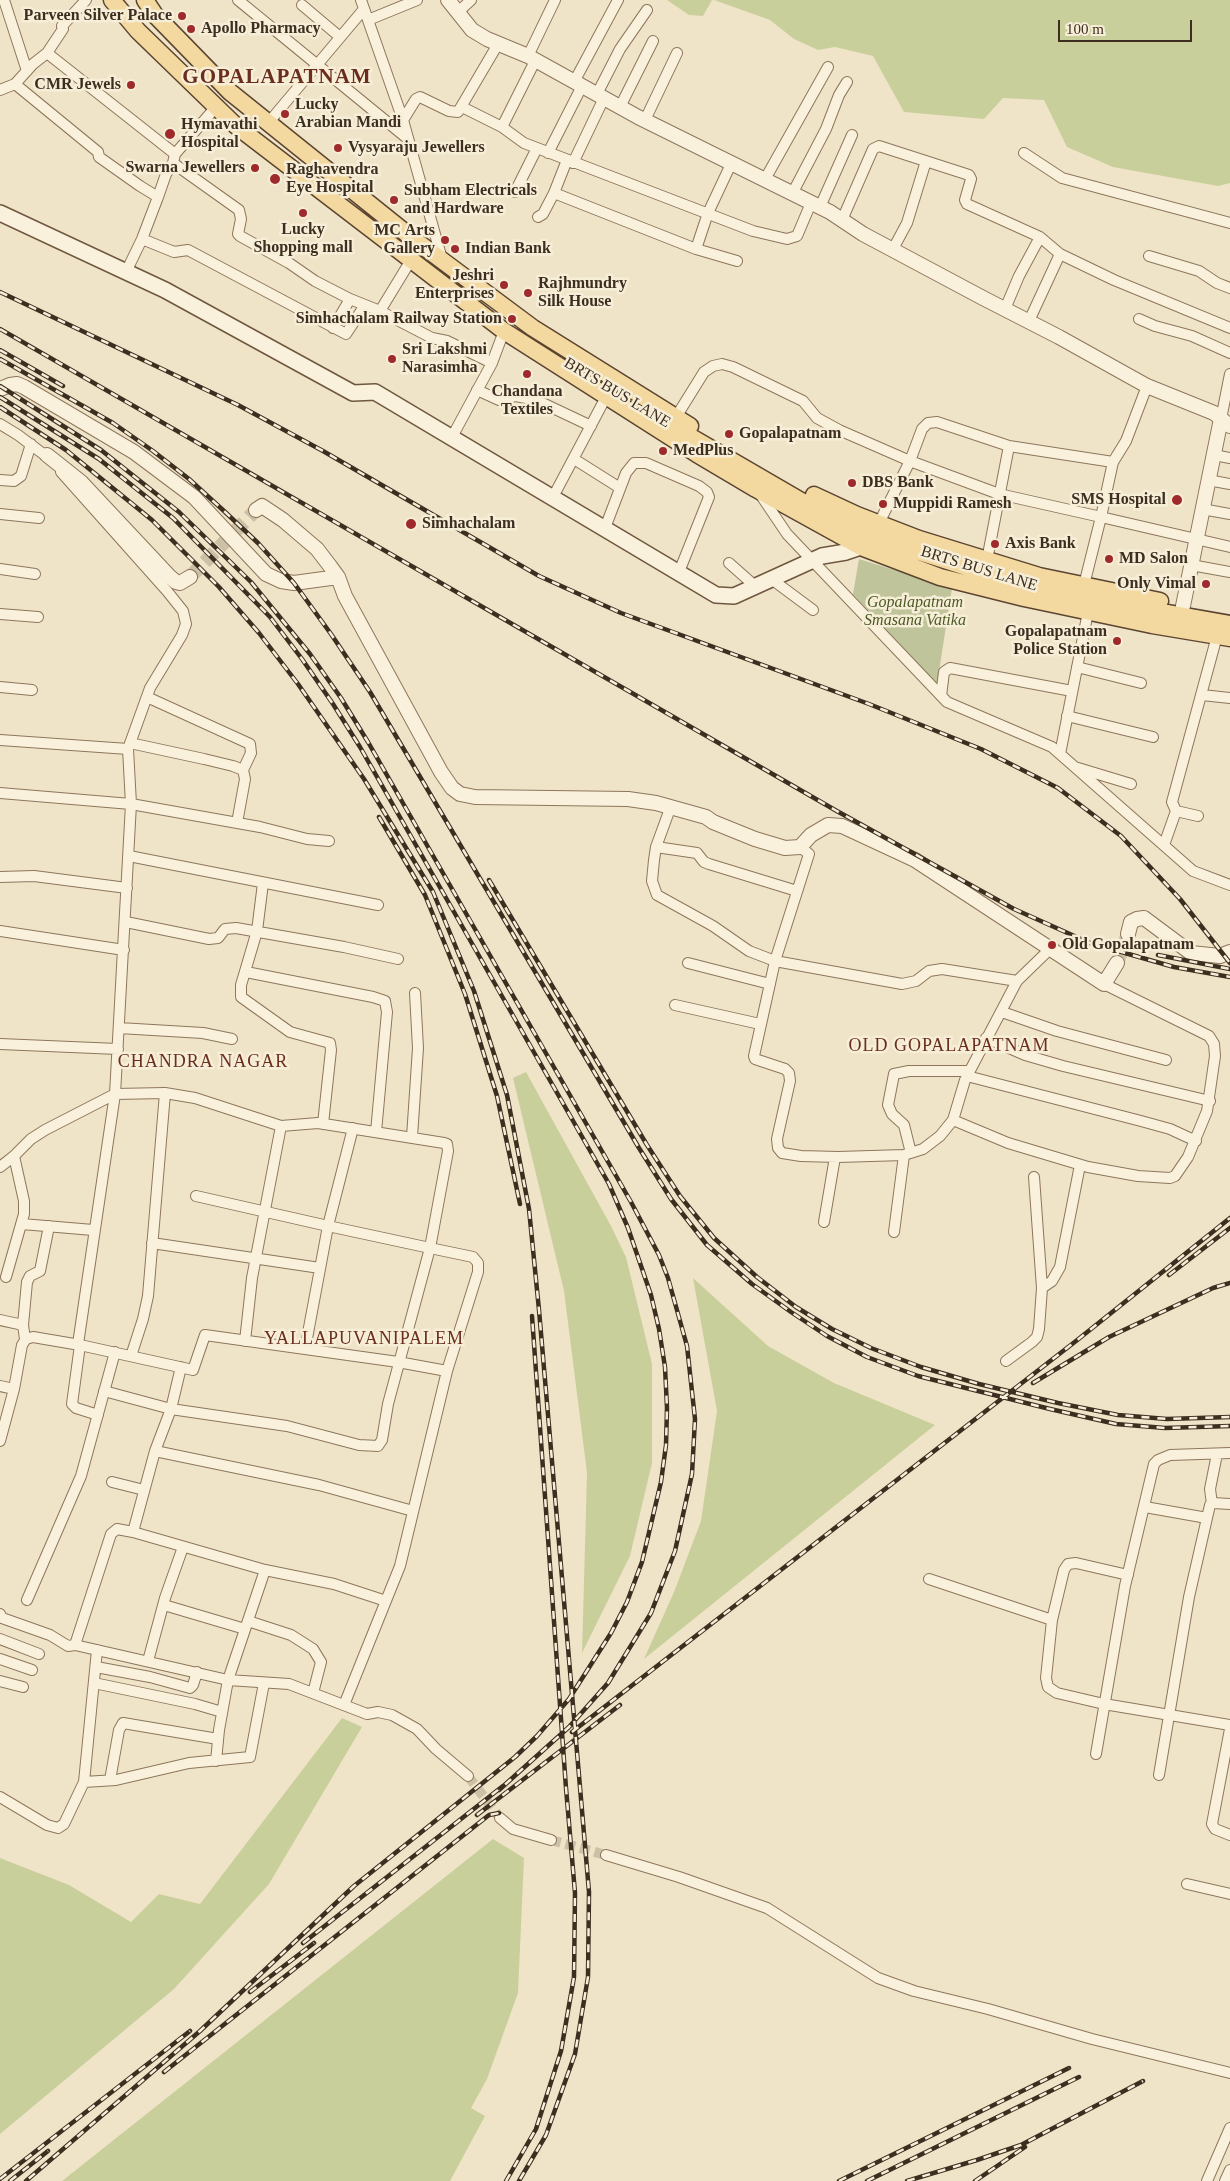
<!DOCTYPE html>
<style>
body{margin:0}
#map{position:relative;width:1230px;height:2181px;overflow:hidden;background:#f0e4c8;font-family:"Times New Roman",serif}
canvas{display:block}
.scale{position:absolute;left:1058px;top:20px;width:134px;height:22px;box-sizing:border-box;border:2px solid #3d2e20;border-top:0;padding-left:6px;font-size:15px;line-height:18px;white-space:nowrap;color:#3d2e20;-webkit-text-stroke:4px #f7eed8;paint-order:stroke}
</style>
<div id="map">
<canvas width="1230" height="2181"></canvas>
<div class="scale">100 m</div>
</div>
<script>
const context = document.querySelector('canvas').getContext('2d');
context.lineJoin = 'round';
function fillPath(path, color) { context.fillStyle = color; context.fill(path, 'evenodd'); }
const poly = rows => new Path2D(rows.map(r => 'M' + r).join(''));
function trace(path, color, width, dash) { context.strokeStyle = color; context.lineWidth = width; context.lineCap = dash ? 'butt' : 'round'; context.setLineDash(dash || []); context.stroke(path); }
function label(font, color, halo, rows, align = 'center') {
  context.font = font + ' "Times New Roman",serif'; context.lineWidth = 5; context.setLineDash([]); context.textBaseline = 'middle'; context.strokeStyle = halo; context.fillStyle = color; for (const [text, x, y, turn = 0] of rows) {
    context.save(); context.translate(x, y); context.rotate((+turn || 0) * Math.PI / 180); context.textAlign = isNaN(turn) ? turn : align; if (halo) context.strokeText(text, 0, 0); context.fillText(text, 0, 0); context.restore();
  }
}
const green = poly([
 [667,0,712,0,703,16,689,15],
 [714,0,1230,0,1230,183,1218,186,1113,167,1067,147,1044,100,1003,98,984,119,904,112,873,56,835,47,818,50,794,39,770,20],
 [526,1072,611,1226,626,1257,652,1364,652,1463,630,1556,582,1653,587,1473,564,1291,513,1078],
 [693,1278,768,1346,834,1383,935,1425,644,1659,674,1592,701,1521,717,1411],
 [342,1718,362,1727,269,1884,174,1989,0,2134,0,1858,69,1885,131,1922,159,1894,200,1904],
 [493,1839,524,1858,518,1993,487,2079,471,2108,485,2116,450,2181,62,2181]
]);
const cemetery = poly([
 [859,559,952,588,937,684,853,594]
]);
const minorTunnel = poly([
 [468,1776,500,1818],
 [551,1840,606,1855]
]);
const tertiaryTunnel = poly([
 [190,577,256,510],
 [1117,963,1128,934]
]);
const minor = poly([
 [4,0,27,71],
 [238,0,408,139],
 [361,0,403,120,442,259],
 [302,5,340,37],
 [458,12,471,0],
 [368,20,417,0],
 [47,53,175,154],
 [528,56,555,0],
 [574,82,618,0],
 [15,84,98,152,99,157,140,186,158,197,142,239,126,272],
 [0,90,15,84,33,64,47,53,63,29,62,26,86,0],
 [597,94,620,49,647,10],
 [462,107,502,127,524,143,753,231,787,239,797,236,811,203],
 [620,107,653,41],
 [403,120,416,99,420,97,449,111,458,112,498,44],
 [645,120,677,53],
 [269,122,364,9],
 [502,127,535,61],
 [548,153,582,86],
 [1024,153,1062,178,1230,223],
 [567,160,554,193,696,249,708,213,731,164],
 [173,163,239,210,241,219,238,234,240,236,289,263,315,281,350,299],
 [573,163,604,98],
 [764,181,828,67],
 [515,192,537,148],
 [792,194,826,129,839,95,847,82],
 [158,197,166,174,173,163,175,154,215,108],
 [820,207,852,135],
 [538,217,543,214,554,193],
 [842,220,873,149,879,146,969,175,971,179,965,200,967,204,1040,237,1060,254,1114,280,1230,328],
 [142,239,174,252,188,250,346,334,365,305],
 [696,249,737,261],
 [893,249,907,223,926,161],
 [1149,256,1199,271,1217,283,1230,288],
 [1005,309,1019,276,1040,237],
 [380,311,411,260],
 [1139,319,1155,326,1192,336,1230,353],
 [1029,321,1060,254],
 [333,328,350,299,380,311,432,338,447,341,492,363],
 [477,390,499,400,516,396,536,400,591,426],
 [676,417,704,372,713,366,722,364,733,367,803,401,817,418,839,430,910,461,999,494,1101,517,1084,585],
 [1221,419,1230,374],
 [0,424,18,435,50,459],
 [452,437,492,363,504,331],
 [1214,455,1230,458],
 [574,459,620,488],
 [1113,462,1101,517,1230,547],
 [61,472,167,591,183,611,186,624,182,635,150,688,128,749,131,804,115,1094,78,1344],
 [0,480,14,481,21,476,31,444],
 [1208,480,1230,484],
 [760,494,787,534,947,702,1052,747,1193,871,1230,885],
 [553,497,606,397],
 [1202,509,1230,514],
 [0,514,39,518],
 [879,523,910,461,922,429,928,423,937,422,1009,446,1113,462,1126,441,1147,386],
 [605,528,626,473,634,463,646,463,699,486,707,492,709,497,679,572],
 [987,560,1009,446],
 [729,563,755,586],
 [1191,565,1230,572],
 [0,569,35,574],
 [770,578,813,610],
 [0,614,38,617],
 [1077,667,1141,683],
 [0,687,32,690],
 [1202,695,1230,698],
 [941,696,944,672,950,668,1072,691],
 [147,697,250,744,251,753,243,770],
 [1067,716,1153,737],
 [0,740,128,749],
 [130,743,204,759,233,766,243,770,245,779,237,823],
 [1060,754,1088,612],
 [1078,768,1131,784],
 [0,793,131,804,260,827,307,839,329,841],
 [671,806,656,847,654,860,652,881,657,895,713,926,749,951,775,961,902,984,916,981,929,971,942,969,1017,981,1050,949],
 [1198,816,1176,811,1172,802,1217,636],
 [1164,845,1176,811],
 [656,847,697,853,704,862,709,864,797,891],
 [800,847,809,854,775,961,754,1056,755,1059,785,1069,789,1073,790,1081,777,1139,778,1148,782,1153,801,1156,838,1157,904,1155,923,1149,940,1136,953,1120,965,1080,1017,981],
 [129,856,378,905],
 [0,877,34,876,127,888],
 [263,883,257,931,241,985,241,997,290,1032,330,1043,331,1050,323,1124],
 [126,922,209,939,218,938,225,929,236,928,344,947,398,959],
 [0,931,124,950],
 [688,963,770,984],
 [246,972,373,997,385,1001,387,1012,376,1132],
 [675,1005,760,1024],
 [1002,1012,1057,1031,1166,1060],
 [119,1028,203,1033,232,1039],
 [986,1038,1025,1055,1063,1066,1210,1101],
 [0,1044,118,1049],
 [967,1076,1141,1121,1170,1129,1196,1141],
 [953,1120,1008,1143,1088,1167,1138,1176,1170,1178,1175,1176,1188,1157,1207,1111,1215,1056,1214,1044,1209,1036,1104,984],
 [412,1137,418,1048,415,993],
 [911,1153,904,1125,892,1114,888,1105,894,1074,909,1071,969,1071],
 [0,1167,14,1156,31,1139,45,1130,115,1094,165,1093,195,1098,281,1126,318,1123,444,1143,447,1144,448,1151,430,1248,473,1257,478,1263,478,1272,447,1371],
 [196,1196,328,1226,305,1349],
 [824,1222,835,1157],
 [22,1224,93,1230],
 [894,1232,904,1155],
 [152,1243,320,1268],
 [6,1277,24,1214,24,1201,14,1156],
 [1042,1288,1052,1281,1060,1267,1080,1165],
 [0,1320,23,1325],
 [25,1339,23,1325,27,1282,30,1276,40,1271,49,1226],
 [245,1341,252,1278,281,1126],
 [80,1345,72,1404,76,1408,98,1415],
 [131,1356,143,1319,148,1296,165,1093],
 [1006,1361,1032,1342,1037,1337,1039,1329,1042,1288,1034,1177],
 [181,1367,171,1409,155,1451,133,1532,265,1570,228,1680,219,1730,216,1761],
 [0,1386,14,1389],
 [104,1391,171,1409,287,1426,359,1445,378,1446,382,1440,388,1404,430,1248,328,1226,353,1128],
 [0,1441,14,1389,22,1345,26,1339,33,1337,80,1345,193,1370,205,1335,398,1362,447,1371,400,1566,344,1705],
 [155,1451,319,1485,413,1511],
 [112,1482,144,1490],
 [1212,1504,1210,1489,1217,1454],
 [1145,1507,1207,1518],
 [265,1570,334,1584,386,1601],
 [929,1579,1052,1620,1046,1678,1048,1687,1057,1693,1104,1704,1230,1725],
 [27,1600,81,1476,115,1352],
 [164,1605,245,1629],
 [0,1614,2,1618,50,1635,68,1646,75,1645,228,1680,289,1684,367,1714,378,1712,392,1715,417,1729,436,1749,468,1776],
 [1052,1620,1064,1570,1068,1564,1076,1563,1128,1575],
 [248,1621,291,1635,313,1649,321,1662,313,1693],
 [0,1639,39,1654],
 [75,1645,111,1534,117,1529,133,1532],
 [0,1659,32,1670],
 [148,1661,165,1598,183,1547],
 [96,1667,150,1677,190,1688,193,1685,197,1672],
 [0,1681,23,1687],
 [94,1683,195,1704,222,1712],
 [1230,1729,1212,1824,1215,1829,1230,1835],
 [1096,1754,1125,1586,1154,1464,1158,1460,1170,1455,1230,1453],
 [1159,1775,1189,1597,1207,1518,1210,1505,1213,1503,1230,1504],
 [110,1780,119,1730,123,1723,218,1739],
 [84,1782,116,1780,189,1763,250,1757,264,1683],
 [0,1797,47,1825,58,1828,64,1824,84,1782,97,1650],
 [500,1818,513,1829,551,1840],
 [606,1855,679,1877,767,1908,878,1978,914,1991,988,2009,1092,2039,1230,2073],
 [1187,1884,1230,1894],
 [1207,2181,1230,2128],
 [1225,2181,1230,2170]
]);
const tertiary = poly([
 [448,0,472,30,487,39,528,56,638,117,830,212,863,234,983,298,1059,337,1147,386,1214,413,1230,426],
 [0,389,10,385,17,384,24,387,134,452,194,497,266,574,281,581,294,583,338,577],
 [47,455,81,482,170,577,176,582,180,583,190,577],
 [256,510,262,506,283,520,317,549,330,566,338,577,345,596,441,772,452,788,460,794,475,797,628,799,656,803,706,817,713,822,755,839,785,848,800,847,811,835,828,825,842,826,915,860,1104,984,1117,963],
 [1183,606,1221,419],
 [1128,934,1131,922,1137,919,1144,918,1191,953,1220,956,1230,952]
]);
const secondary = poly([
 [0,213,165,290,353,393,375,392,716,595,734,596,822,556,846,552,861,547,866,541]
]);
const primary = poly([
 [112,0,138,31,235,125,504,331,697,454,756,489,861,547,940,577,1024,598,1152,625,1230,638],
 [145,0,155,15,230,92,412,238,533,328,690,426],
 [672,426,801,501,855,528,888,542,975,570,1036,587,1105,602,1230,624],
 [814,495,857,515,919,539,1039,576,1160,601]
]);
const rail = poly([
 [0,292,238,405,323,451,539,576,621,613,869,704,981,749,1058,788,1121,836,1180,899,1230,963],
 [0,329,835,810,1014,909,1090,943,1174,967,1230,977],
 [0,350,63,386],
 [0,359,113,423,153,451,189,479,224,511,258,543,294,583,331,634,370,692,639,1148,671,1199,707,1245,752,1284,791,1312,827,1336,867,1357,918,1376,1050,1409,1116,1424,1165,1428,1230,1426],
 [0,386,101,450,179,512,251,582,310,654,341,698,368,742,631,1202,659,1255,668,1278,687,1346,695,1419,692,1474,675,1551,651,1613,608,1683,569,1727,499,1790],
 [0,397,99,459,173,518,270,617,302,659,333,704,360,747,609,1184,628,1228,651,1295,659,1329,665,1367,667,1408,666,1445,661,1482,642,1562,627,1602,611,1633,569,1699,537,1736,515,1757,354,1886,200,2031,26,2181],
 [0,407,66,450,152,520,219,587,259,633,298,684,364,779,433,892,474,991,507,1095,529,1209,539,1310,589,1892,588,1977,575,2054,546,2135,519,2181],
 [379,817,425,895,465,994,497,1096,520,1204],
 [489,880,647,1145,680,1196,714,1238,757,1277,796,1307,832,1329,871,1348,921,1367,979,1384,1058,1403,1118,1415,1167,1419,1230,1417],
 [1158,955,1230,969],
 [1169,1275,1230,1228],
 [1033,1383,1109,1337,1213,1288,1230,1283],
 [572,1732,1076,1341,1230,1218],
 [477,1815,620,1705],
 [303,1943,503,1786],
 [250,1992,314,1943],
 [164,2072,489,1815,499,1813],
 [0,2179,190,2031],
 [10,2181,48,2151],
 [506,2181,536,2129,561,2051,574,1977,575,1893,566,1788,532,1316],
 [839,2181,1069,2068],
 [867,2181,1079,2077],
 [907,2181,977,2160,1021,2145,1143,2081],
 [975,2181,1025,2147]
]);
const markers = [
 [182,16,5,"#9e2a2b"],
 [191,29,5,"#9e2a2b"],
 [131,85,5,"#9e2a2b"],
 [285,114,5,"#9e2a2b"],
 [170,134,6,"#9e2a2b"],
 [338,148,5,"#9e2a2b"],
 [255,168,5,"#9e2a2b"],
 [275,179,6,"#9e2a2b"],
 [394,200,5,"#9e2a2b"],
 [303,213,5,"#9e2a2b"],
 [445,240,5,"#9e2a2b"],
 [455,249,5,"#9e2a2b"],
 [504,285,5,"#9e2a2b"],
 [528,293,5,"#9e2a2b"],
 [512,319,5,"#9e2a2b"],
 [392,359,5,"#9e2a2b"],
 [527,374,5,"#9e2a2b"],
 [729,434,5,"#9e2a2b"],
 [663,451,5,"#9e2a2b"],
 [852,483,5,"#9e2a2b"],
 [1177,500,6,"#9e2a2b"],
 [883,504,5,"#9e2a2b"],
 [411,524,6,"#9e2a2b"],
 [995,544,5,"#9e2a2b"],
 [1109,559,5,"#9e2a2b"],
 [1206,584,5,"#9e2a2b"],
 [1117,641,5,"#9e2a2b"],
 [1052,945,5,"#9e2a2b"]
];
const poiNames = [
 ["Parveen Silver Palace",172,16,"right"],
 ["Apollo Pharmacy",201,29],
 ["CMR Jewels",121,85,"right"],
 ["Lucky",295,105],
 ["Arabian Mandi",295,123],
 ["Hymavathi",181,125],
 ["Hospital",181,143],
 ["Vysyaraju Jewellers",348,148],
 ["Swarna Jewellers",245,168,"right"],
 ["Raghavendra",286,170],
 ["Eye Hospital",286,188],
 ["Subham Electricals",404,191],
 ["and Hardware",404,209],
 ["Lucky",303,230,"center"],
 ["Shopping mall",303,248,"center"],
 ["MC Arts",435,231,"right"],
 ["Gallery",435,249,"right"],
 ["Indian Bank",465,249],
 ["Jeshri",494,276,"right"],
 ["Enterprises",494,294,"right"],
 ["Rajhmundry",538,284],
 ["Silk House",538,302],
 ["Simhachalam Railway Station",502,319,"right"],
 ["Sri Lakshmi",402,350],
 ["Narasimha",402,368],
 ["Chandana",527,392,"center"],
 ["Textiles",527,410,"center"],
 ["Gopalapatnam",739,434],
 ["MedPlus",673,451],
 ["DBS Bank",862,483],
 ["SMS Hospital",1166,500,"right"],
 ["Muppidi Ramesh",893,504],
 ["Simhachalam",422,524],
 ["Axis Bank",1005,544],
 ["MD Salon",1119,559],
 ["Only Vimal",1196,584,"right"],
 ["Gopalapatnam",1107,632,"right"],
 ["Police Station",1107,650,"right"],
 ["Old Gopalapatnam",1062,945]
];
const streetNames = [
 ["BRTS BUS LANE",617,393,31],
 ["BRTS BUS LANE",979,569,17]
];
const parkNames = [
 ["Gopalapatnam",915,603],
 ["Smasana Vatika",915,621]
];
const neighbourhoodNames = [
 ["OLD GOPALAPATNAM",949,1046],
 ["CHANDRA NAGAR",203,1062],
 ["YALLAPUVANIPALEM",364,1339]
];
const districtNames = [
 ["GOPALAPATNAM",277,78]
];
fillPath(green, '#c9cf9b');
fillPath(cemetery, '#bfc49a');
trace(minorTunnel, '#ccc0a6', 10, [10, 5]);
trace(tertiaryTunnel, '#ccc0a6', 14, [14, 7]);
trace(minor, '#8d765c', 12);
trace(tertiary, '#8d765c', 16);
trace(secondary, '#6f573f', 18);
trace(primary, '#5b4430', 19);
trace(minor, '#faf1dc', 10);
trace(tertiary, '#faf1dc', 14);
trace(secondary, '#faf1dc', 15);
trace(primary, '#f3d9a0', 16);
trace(rail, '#3d2e20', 4.5);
trace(rail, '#f7eed8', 2.5, [8]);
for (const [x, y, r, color] of markers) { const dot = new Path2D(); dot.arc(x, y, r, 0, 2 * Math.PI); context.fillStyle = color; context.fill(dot); trace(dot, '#f7eed8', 2); }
label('bold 16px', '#3d2e20', '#f7eed8', poiNames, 'left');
label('16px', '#3d2e20', '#f7eed8', streetNames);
label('italic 16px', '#4d5a26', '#f7eed8', parkNames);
context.letterSpacing = '1px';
label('18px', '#6b2e1e', '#f7eed8', neighbourhoodNames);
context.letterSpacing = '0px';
context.letterSpacing = '1px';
label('bold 21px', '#6b2e1e', '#f7eed8', districtNames);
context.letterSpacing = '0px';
</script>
